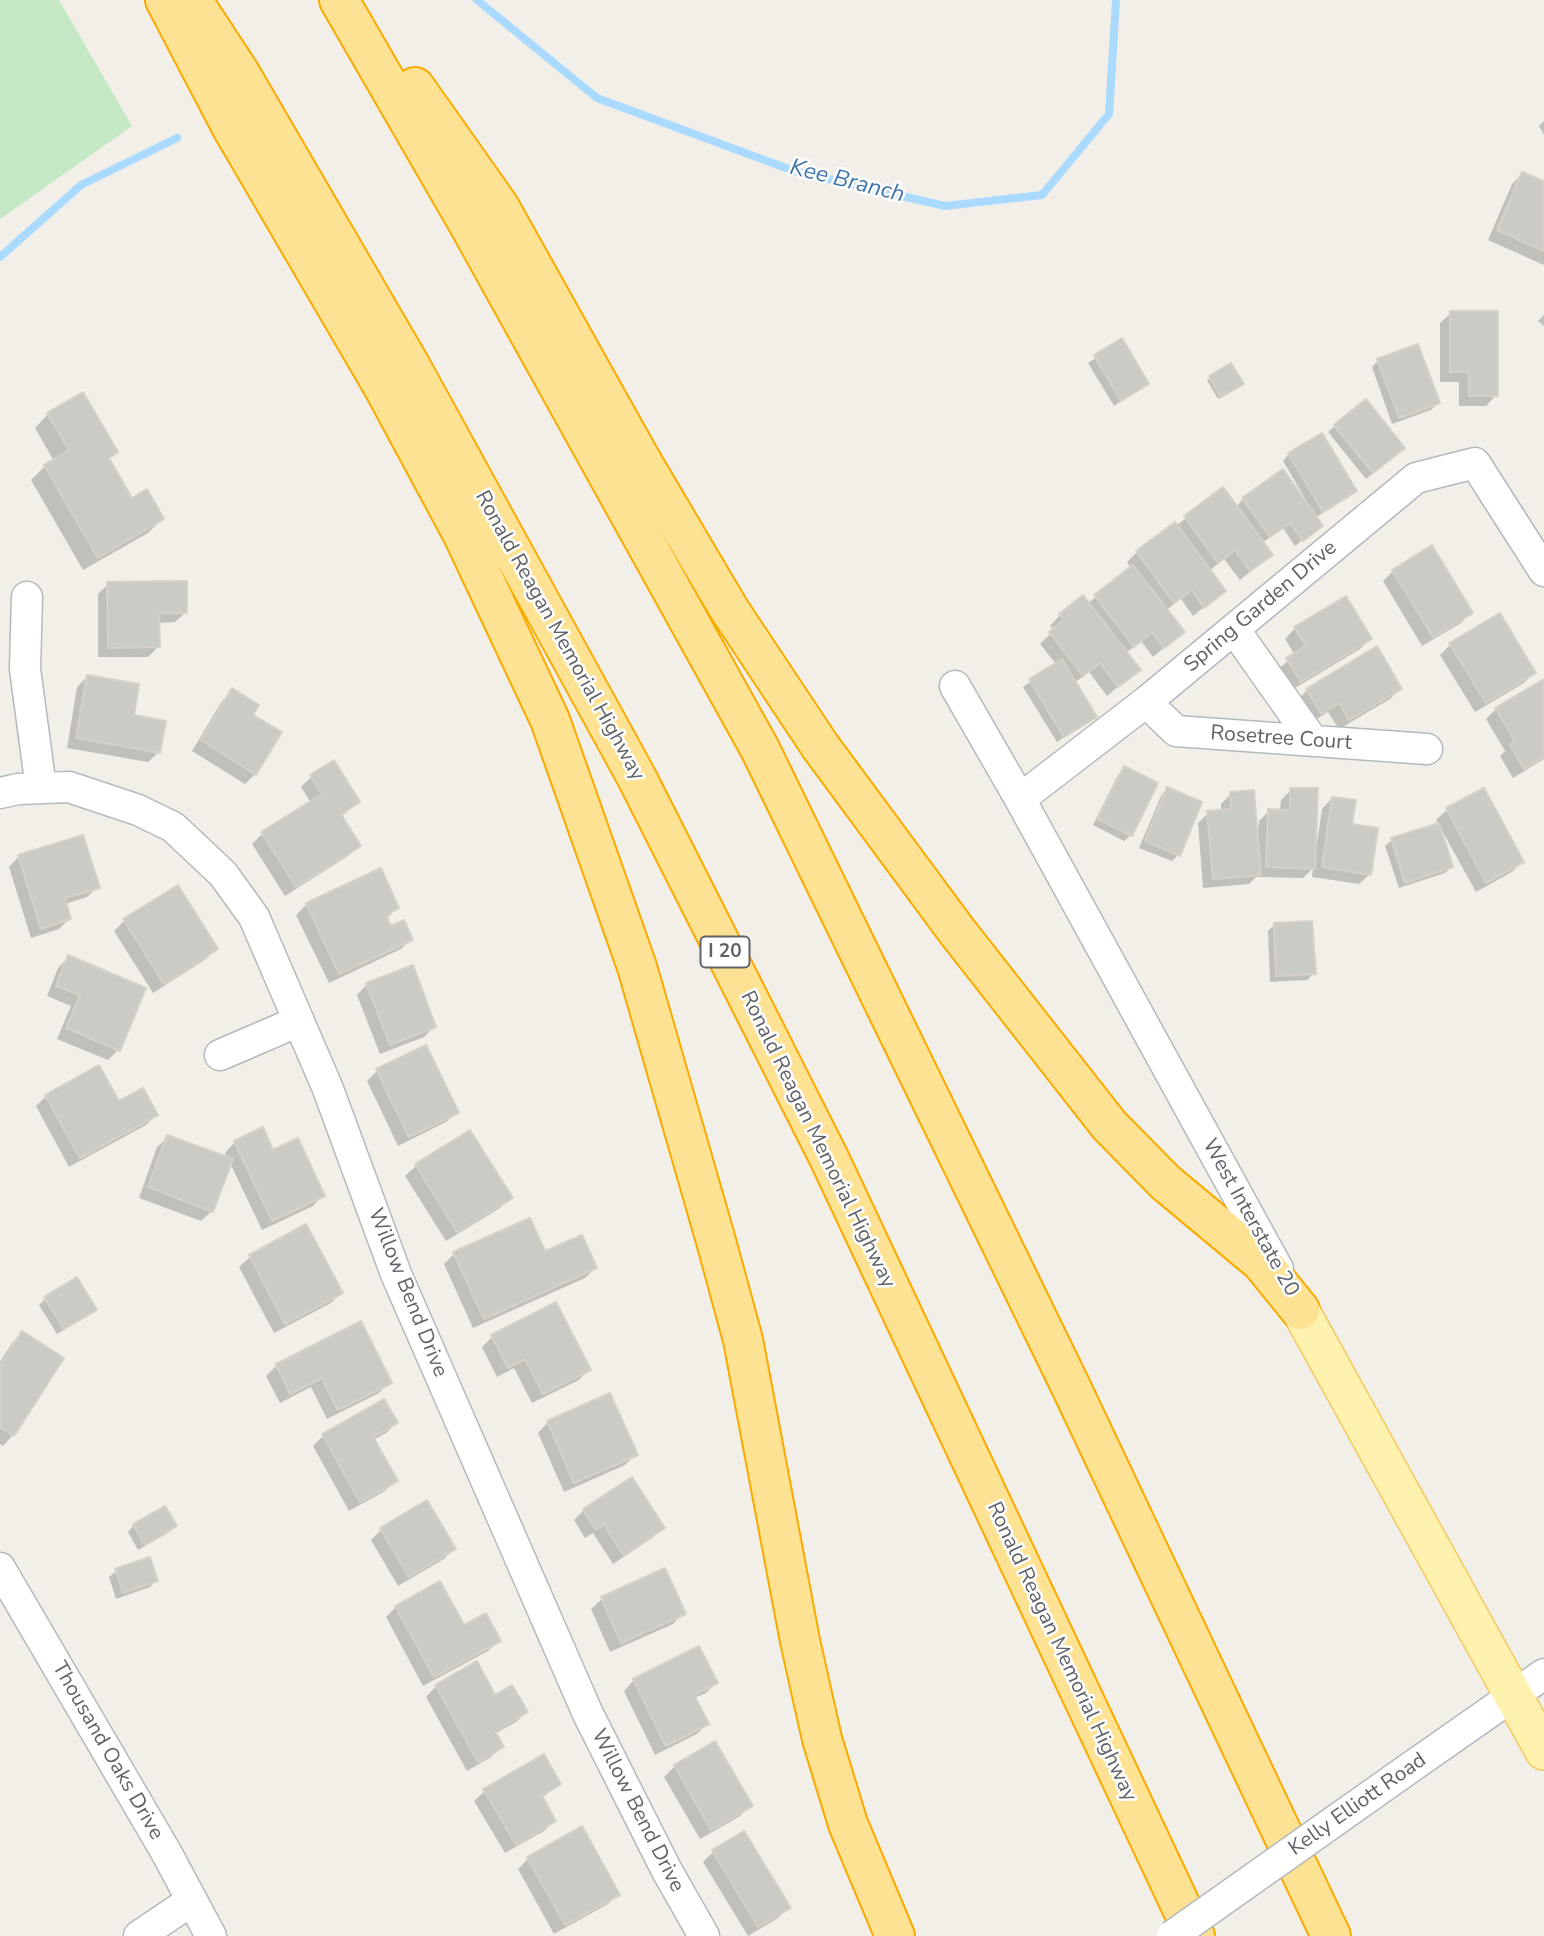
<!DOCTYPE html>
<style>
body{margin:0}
canvas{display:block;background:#f1efe8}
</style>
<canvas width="1544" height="1936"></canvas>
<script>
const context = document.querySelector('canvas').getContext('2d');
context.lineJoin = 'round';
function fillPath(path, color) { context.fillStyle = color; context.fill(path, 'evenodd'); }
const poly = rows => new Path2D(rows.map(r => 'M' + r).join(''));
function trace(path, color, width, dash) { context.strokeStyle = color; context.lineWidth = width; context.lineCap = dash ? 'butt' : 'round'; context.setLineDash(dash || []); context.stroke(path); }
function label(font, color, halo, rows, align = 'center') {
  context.font = font + ' "Nunito Sans",sans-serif'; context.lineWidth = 5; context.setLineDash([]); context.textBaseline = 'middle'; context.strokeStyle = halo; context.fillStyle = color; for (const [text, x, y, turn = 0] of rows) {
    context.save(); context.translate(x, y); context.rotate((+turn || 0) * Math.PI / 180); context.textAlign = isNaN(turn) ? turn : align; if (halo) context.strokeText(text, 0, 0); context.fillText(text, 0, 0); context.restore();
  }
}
const green = poly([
 [0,0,59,0,132,126,0,219]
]);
const shadow = poly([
 [1544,121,1544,135,1539,126],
 [1522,174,1544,183,1544,265,1488,240,1512,184],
 [1451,313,1496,395,1486,406,1459,406,1459,382,1440,382,1440,323],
 [1544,315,1544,326,1538,321],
 [1121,341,1147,384,1114,406,1088,363],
 [1378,361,1438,403,1431,410,1392,424,1372,367],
 [1230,365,1239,386,1218,399,1207,380],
 [48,414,116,452,108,460,131,500,162,519,148,533,83,570,31,480,45,466,54,461,35,428],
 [1335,426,1396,454,1366,479,1328,432],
 [1289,454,1355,491,1349,497,1315,518,1321,526,1295,546,1283,528,1262,543,1271,555,1240,580,1224,559,1209,571,1224,591,1193,616,1181,599,1166,610,1183,632,1153,657,1141,641,1126,653,1138,670,1107,696,1089,672,1074,683,1095,716,1057,742,1023,687,1056,664,1040,644,1054,630,1050,626,1060,615,1087,604,1131,568,1127,562,1137,552,1176,526,1222,490,1236,507,1243,499,1307,502,1283,461],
 [1393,571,1471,613,1461,623,1422,646,1383,581],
 [108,584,186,612,175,622,158,623,158,647,148,657,98,657,98,594],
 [1295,628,1370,639,1360,649,1290,691,1277,670,1295,655,1285,639],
 [1451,644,1534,673,1524,683,1475,712,1440,655],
 [87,677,132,717,159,752,148,762,67,748,77,687],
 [1544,682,1544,759,1513,778,1500,756,1505,751,1486,719,1496,709],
 [1400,688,1390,699,1339,729,1328,712,1310,723,1297,701,1307,690],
 [232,691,251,715,255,774,245,784,192,751,222,701],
 [1125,769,1131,835,1124,841,1093,825,1118,775],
 [311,777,358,802,341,817,359,846,348,856,285,896,252,844,263,833,311,803,301,787],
 [1167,789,1178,855,1172,861,1139,848,1161,796],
 [1291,790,1314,843,1317,843,1322,809,1332,798,1350,826,1370,874,1359,884,1312,877,1313,868,1303,878,1256,877,1249,884,1203,888,1198,823,1208,813,1221,812,1221,804,1231,794,1256,832,1258,832,1259,821,1269,811,1280,811,1281,800],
 [1483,790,1522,862,1512,872,1476,892,1440,827,1439,828,1451,867,1445,873,1399,888,1385,846,1392,840,1439,825,1436,820,1447,810],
 [19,856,98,887,87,897,65,904,69,919,59,929,31,938,9,867],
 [380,870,397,908,387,918,390,928,411,939,401,949,329,983,296,915,307,904],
 [124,921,216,949,206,959,153,993,114,931],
 [1274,925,1314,973,1307,980,1270,982,1268,931],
 [69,957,118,1050,108,1060,57,1039,71,1006,47,996,58,968],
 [367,984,434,1027,424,1037,380,1054,357,995],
 [425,1047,457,1112,446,1122,398,1146,367,1081,377,1071],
 [46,1096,118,1104,156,1115,146,1125,69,1167,36,1106],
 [470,1132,510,1198,500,1208,446,1241,405,1176,416,1166],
 [168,1137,228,1160,225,1153,235,1142,272,1152,323,1195,313,1206,262,1230,230,1163,212,1211,201,1221,139,1198,157,1147],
 [306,1227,341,1293,331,1303,274,1333,239,1267,250,1257],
 [454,1254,544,1254,595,1268,585,1278,473,1328,444,1264],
 [46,1298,95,1309,88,1316,57,1334,39,1305],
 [360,1324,389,1383,379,1393,327,1419,311,1387,280,1403,266,1376,277,1365],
 [22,1333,61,1358,13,1435,3,1446,0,1444,0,1362,12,1343],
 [492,1337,589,1369,579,1380,532,1403,514,1368,497,1377,482,1347],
 [384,1401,396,1423,386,1433,373,1440,396,1480,385,1491,349,1511,313,1446,323,1436],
 [548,1422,636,1454,625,1465,564,1492,538,1433],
 [426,1502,454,1548,444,1559,398,1586,371,1540,381,1530],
 [584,1510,662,1528,652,1538,613,1564,593,1533,585,1538,574,1520],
 [134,1525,175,1526,168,1533,138,1550,128,1532],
 [664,1570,683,1613,673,1624,610,1652,591,1609,602,1599],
 [116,1571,156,1581,150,1587,116,1599,109,1577],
 [396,1607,463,1627,499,1641,488,1651,423,1686,386,1617],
 [476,1664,494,1697,526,1712,516,1722,494,1734,502,1747,491,1757,467,1771,426,1697,436,1686],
 [634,1680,716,1683,706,1693,694,1698,707,1724,697,1734,655,1755,624,1691],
 [715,1744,750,1805,740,1816,700,1839,664,1777,675,1766],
 [559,1784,541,1799,554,1821,544,1831,505,1853,474,1801,485,1791],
 [581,1829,618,1894,608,1904,554,1934,518,1869,528,1859],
 [713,1852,788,1907,778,1918,748,1936,703,1862]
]);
const stream = poly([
 [477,0,597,98,794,171,945,206,1042,195,1109,114,1116,0],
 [0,257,81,185,177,138]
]);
const building = poly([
 [1522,172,1544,181,1544,251,1497,230,1522,172],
 [1450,311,1498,311,1498,396,1469,396,1469,372,1450,372,1450,311],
 [1122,338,1149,384,1121,401,1094,355,1122,338],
 [1418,344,1440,403,1399,418,1377,359,1418,344],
 [1231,363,1244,384,1221,397,1209,376,1231,363],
 [83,392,118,452,109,458,132,498,147,489,164,519,98,558,44,465,69,450,47,413,83,392],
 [1366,399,1405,448,1373,473,1334,425,1366,399],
 [1322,433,1357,491,1323,512,1288,453,1322,433],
 [1283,469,1323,526,1303,541,1290,523,1270,537,1242,498,1283,469],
 [1223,487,1273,555,1250,571,1235,550,1218,563,1184,516,1223,487],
 [1175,522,1226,591,1204,608,1192,590,1174,603,1136,551,1175,522],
 [1432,545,1473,613,1433,637,1392,570,1432,545],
 [1133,565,1185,632,1164,648,1152,632,1134,647,1094,595,1133,565],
 [187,581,187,613,159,613,160,647,108,648,107,582,187,581],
 [1083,595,1141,670,1118,687,1100,663,1083,676,1049,632,1064,620,1059,614,1083,595],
 [1346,596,1372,639,1301,682,1286,658,1306,646,1294,627,1346,596],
 [1500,613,1536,673,1486,703,1449,643,1500,613],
 [1377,646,1402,689,1349,720,1339,703,1321,714,1306,689,1377,646],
 [1062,659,1097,717,1064,737,1029,679,1062,659],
 [87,675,139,684,134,715,166,721,160,753,76,738,87,675],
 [1544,679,1544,757,1524,769,1510,745,1515,741,1495,708,1544,679],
 [232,688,259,705,253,715,282,732,256,775,201,740,232,688],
 [334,760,360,802,341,814,361,846,296,887,261,832,322,794,310,775,334,760],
 [1124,766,1158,783,1132,836,1098,819,1124,766],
 [1167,787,1202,802,1180,856,1145,841,1167,787],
 [1290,788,1318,788,1315,869,1266,867,1268,809,1290,810,1290,788],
 [1484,788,1524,862,1486,883,1446,808,1484,788],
 [1254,790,1261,875,1213,879,1207,811,1231,809,1230,792,1254,790],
 [1332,797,1356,800,1352,824,1378,828,1371,875,1322,867,1332,797],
 [1439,823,1453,867,1405,883,1391,838,1439,823],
 [83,835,100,888,65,898,71,919,41,929,18,855,83,835],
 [381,868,399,908,386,915,391,926,404,920,413,940,339,974,306,903,381,868],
 [178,885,218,949,164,984,123,919,178,885],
 [1312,921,1316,974,1276,976,1274,923,1312,921],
 [68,955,146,988,120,1051,66,1028,80,995,56,986,68,955],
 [413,965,436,1027,390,1045,366,983,413,965],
 [426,1045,459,1113,409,1137,376,1069,426,1045],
 [99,1065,119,1101,143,1088,158,1115,80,1158,45,1095,99,1065],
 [263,1127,273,1150,298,1138,325,1196,272,1221,234,1141,263,1127],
 [470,1130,513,1198,457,1232,415,1164,470,1130],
 [167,1135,233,1159,213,1212,148,1187,167,1135],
 [530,1218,545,1251,582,1235,597,1268,484,1319,453,1252,530,1218],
 [306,1224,343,1293,285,1324,249,1255,306,1224],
 [77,1277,97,1310,64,1329,44,1297,77,1277],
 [556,1302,591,1370,543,1394,525,1359,508,1368,491,1335,556,1302],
 [361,1321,392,1383,338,1410,322,1378,290,1394,276,1364,361,1321],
 [22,1331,64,1358,14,1436,0,1427,0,1366,22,1331],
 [610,1393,638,1455,574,1483,547,1421,610,1393],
 [384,1399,398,1423,373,1437,398,1481,360,1502,322,1434,384,1399],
 [632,1477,665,1528,623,1555,604,1524,596,1530,583,1509,632,1477],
 [427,1500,456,1549,409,1577,380,1528,427,1500],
 [165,1506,177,1526,145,1545,133,1524,165,1506],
 [150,1557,158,1581,123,1593,115,1569,150,1557],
 [665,1568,686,1614,621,1643,601,1597,665,1568],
 [440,1581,464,1625,486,1613,501,1641,434,1677,395,1606,440,1581],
 [699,1646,718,1683,694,1695,709,1724,666,1746,633,1679,699,1646],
 [477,1661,495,1695,512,1685,528,1712,495,1731,504,1747,478,1762,435,1685,477,1661],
 [715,1741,753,1806,711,1830,674,1765,715,1741],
 [544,1754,561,1784,542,1796,556,1821,516,1845,483,1789,544,1754],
 [582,1826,620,1895,565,1925,527,1857,582,1826],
 [744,1831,791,1908,758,1927,712,1850,744,1831]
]);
const minor = poly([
 [27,597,25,669,41,788],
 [1234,629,1313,741],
 [955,686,1020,799,1278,1269],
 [1146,702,1176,731,1427,749],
 [0,793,18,789,69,787,138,810,173,827,223,874,254,917,328,1089,396,1274,588,1714,666,1869,704,1936],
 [1020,799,1146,702,1416,478,1475,463,1544,571],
 [220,1055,299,1021],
 [0,1568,166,1852,211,1936],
 [1411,1767,1544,1674],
 [139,1936,191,1901]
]);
const major = poly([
 [1300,1310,1544,1751]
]);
const highway = poly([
 [165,0,232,128,385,390,463,535,550,720,637,967,716,1241,743,1340,800,1641,822,1739,848,1824,895,1936],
 [192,0,240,73,410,365,637,778,829,1158,1195,1936],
 [339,0,469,225,760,749,1070,1385,1331,1936],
 [415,87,499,206,641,460,729,609,820,746,956,930,1109,1125,1165,1182,1261,1262,1300,1310]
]);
const minorBridge = poly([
 [1172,1936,1411,1767]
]);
const shields = [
 [725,952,49]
];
const shieldNames = [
 ["I 20",725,952]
];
const streetNames = [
 ["Spring Garden Drive",1261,607,-40],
 ["Ronald Reagan Memorial Highway",559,636,61],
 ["Rosetree Court",1281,739,4],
 ["Ronald Reagan Memorial Highway",817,1140,64],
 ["West Interstate 20",1250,1218,61],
 ["Willow Bend Drive",407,1293,68],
 ["Ronald Reagan Memorial Highway",1061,1652,65],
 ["Thousand Oaks Drive",107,1751,60],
 ["Kelly Elliott Road",1358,1805,-35],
 ["Willow Bend Drive",637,1811,63]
];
const waterNames = [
 ["Kee Branch",847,182,14]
];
fillPath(green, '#c5e8c5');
fillPath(shadow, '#0003');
trace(stream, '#aadaff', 8);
fillPath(building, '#cccac5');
trace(building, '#d6d1c6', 2);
trace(minor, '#b5b8bc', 33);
trace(major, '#f2c960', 40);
trace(highway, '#f9ab00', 42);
trace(minor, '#fff', 30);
trace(major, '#fff2af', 37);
trace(highway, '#fde293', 38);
trace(minorBridge, '#b5b8bc', 33, []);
trace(minorBridge, '#fff', 30);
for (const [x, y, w] of shields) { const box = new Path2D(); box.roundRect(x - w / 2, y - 15.5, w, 31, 5); context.fillStyle = '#fff'; context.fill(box); trace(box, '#5f6368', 2); }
label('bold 19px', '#5f6368', null, shieldNames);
label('21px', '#5f6368', '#fff', streetNames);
label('italic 23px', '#4174aa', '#fff', waterNames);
</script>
